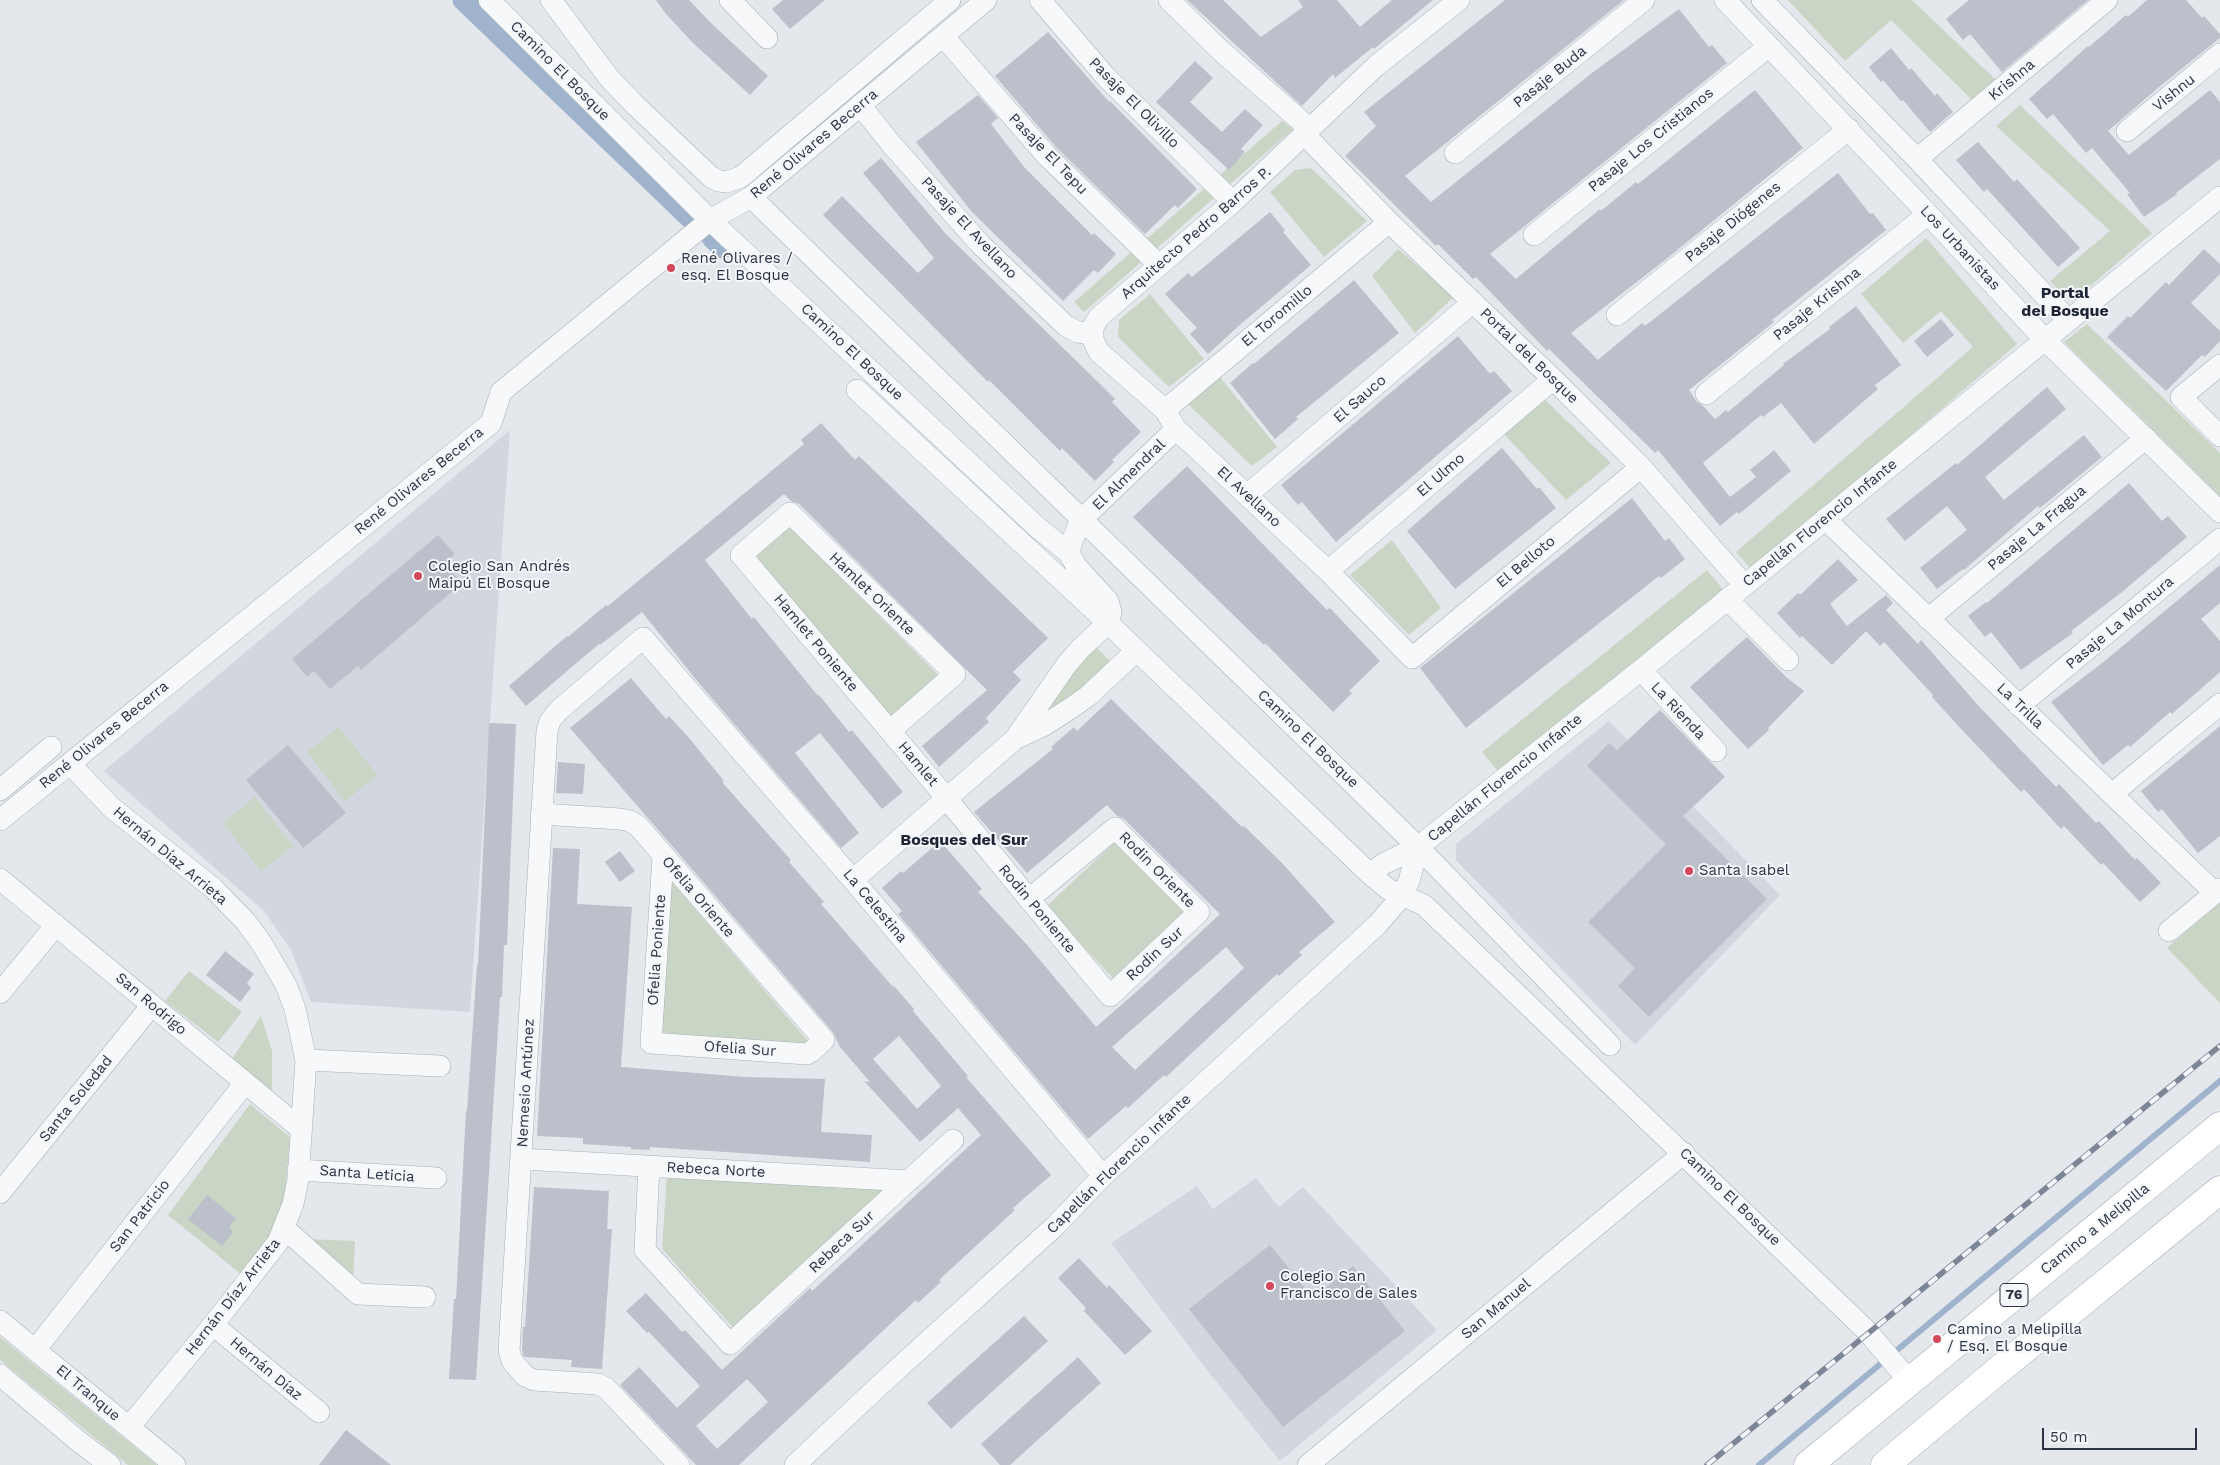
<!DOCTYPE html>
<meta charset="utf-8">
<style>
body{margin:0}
#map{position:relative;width:2220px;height:1465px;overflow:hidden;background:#e4e7ec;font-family:"Work Sans",sans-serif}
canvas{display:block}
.scale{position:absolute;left:2042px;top:1428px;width:155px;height:22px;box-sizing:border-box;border:2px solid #2b3445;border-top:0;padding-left:6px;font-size:15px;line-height:18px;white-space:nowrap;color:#2b3445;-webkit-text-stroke:4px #f4f6f9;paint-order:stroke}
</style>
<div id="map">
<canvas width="2220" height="1465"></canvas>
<div class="scale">50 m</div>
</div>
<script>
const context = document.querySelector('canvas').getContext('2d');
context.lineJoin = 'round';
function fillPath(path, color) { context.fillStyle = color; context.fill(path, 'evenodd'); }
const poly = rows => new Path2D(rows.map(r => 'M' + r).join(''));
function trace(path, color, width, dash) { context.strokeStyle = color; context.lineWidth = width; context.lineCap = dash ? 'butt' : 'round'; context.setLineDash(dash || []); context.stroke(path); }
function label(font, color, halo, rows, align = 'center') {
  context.font = font + ' "Work Sans",sans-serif'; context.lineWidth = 4; context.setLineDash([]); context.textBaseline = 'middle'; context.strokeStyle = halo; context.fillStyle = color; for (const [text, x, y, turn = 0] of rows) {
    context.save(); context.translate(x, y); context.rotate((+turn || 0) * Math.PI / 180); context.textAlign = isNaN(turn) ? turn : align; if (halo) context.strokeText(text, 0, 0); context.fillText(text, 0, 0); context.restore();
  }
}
const built = poly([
 [510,430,470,1012,311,1002,291,950,264,911,104,771],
 [1609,721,1780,895,1635,1045,1456,860,1456,844],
 [1256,1178,1279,1207,1303,1187,1437,1330,1280,1461,1210,1374,1111,1243,1197,1186,1213,1209]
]);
const green = poly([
 [1788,0,1912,0,1998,82,1976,104,1891,20,1845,61],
 [2020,105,2152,233,2080,295,2064,296,2050,281,2110,231,1996,126],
 [1282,121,1293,129,1084,312,1074,302],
 [1311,168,1367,221,1324,257,1270,192,1295,170],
 [1926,238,2017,344,1753,571,1736,552,1973,347,1941,311,1903,343,1861,294],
 [1398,249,1454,297,1415,333,1372,276],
 [1150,294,1204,359,1169,387,1118,337,1119,320],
 [2087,324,2220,453,2220,496,2064,342],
 [1219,376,1277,447,1252,466,1186,402],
 [1544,399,1611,463,1566,500,1503,433],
 [790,527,941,678,892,719,756,556],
 [1392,540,1441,608,1409,635,1350,575],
 [1707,570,1725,592,1500,774,1482,752],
 [1093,644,1113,664,1037,722],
 [339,727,377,775,345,801,307,752],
 [255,797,293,846,261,871,223,823],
 [1117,840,1185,911,1113,978,1046,907],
 [672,882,812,1046,661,1038],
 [2220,903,2220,1003,2167,948],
 [189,971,242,1012,218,1042,165,1001],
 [261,1016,272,1051,272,1090,231,1060],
 [250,1104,290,1137,285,1195,270,1240,242,1275,168,1215],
 [667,1174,889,1187,734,1329,662,1249],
 [306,1239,355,1241,353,1282],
 [0,1337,157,1465,128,1465,0,1360]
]);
const stream = poly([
 [1759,1465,2220,1081]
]);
const canal = poly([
 [463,0,691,219],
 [712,238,723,248]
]);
const building = poly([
 [656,0,689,0,712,24,768,76,750,95,693,43,666,14],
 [783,0,825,0,790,29,772,9],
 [1187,0,1223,0,1261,37,1303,7,1298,0,1337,0,1360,27,1392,0,1433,0,1374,49,1373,47,1335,78,1333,74,1302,106],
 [1505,0,1624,0,1405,176,1431,202,1592,73,1679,9,1709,47,1712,45,1727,63,1490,254,1516,279,1600,209,1601,211,1636,182,1638,184,1755,90,1803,148,1665,260,1571,333,1598,360,1642,323,1645,326,1838,173,1870,214,1873,213,1886,230,1772,320,1774,322,1689,390,1697,402,1703,406,1715,419,1726,410,1728,412,1784,365,1783,364,1830,329,1829,327,1856,306,1901,365,1875,385,1878,389,1814,444,1781,403,1763,417,1761,415,1703,463,1730,497,1756,477,1750,470,1774,450,1791,471,1739,514,1737,512,1720,526,1658,450,1655,453,1549,349,1547,351,1476,277,1473,279,1438,244,1436,246,1345,156,1376,126,1364,112],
 [1969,0,2088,0,2002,72,1970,34,1963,40,1946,19],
 [2147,0,2186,0,2202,18,2204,16,2220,34,2220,38,2159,87,2108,131,2129,155,2210,90,2220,102,2220,159,2176,193,2177,194,2144,217,2127,194,2130,193,2092,148,2086,153,2053,114,2047,119,2029,99,2088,46,2089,47,2126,15,2128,17],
 [1048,32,1109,102,1110,101,1197,189,1178,208,1175,205,1145,234,1056,147,995,76],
 [1891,48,1909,70,1911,68,1935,96,1937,93,1953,112,1930,132,1903,100,1901,101,1883,80,1881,82,1869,67],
 [1195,61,1213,78,1190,102,1222,132,1245,109,1263,125,1241,149,1245,152,1229,170,1156,102],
 [978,95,998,118,991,124,1025,168,1092,235,1094,233,1116,254,1098,273,1094,270,1063,301,972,212,916,142],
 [1978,142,2014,182,2017,179,2080,248,2058,267,1987,189,1984,192,1956,160],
 [881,158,946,234,1099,383,1115,399,1112,402,1141,432,1112,460,1114,462,1095,481,1062,448,1060,451,989,380,988,382,823,215,842,196,918,273,934,258,863,173],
 [1270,212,1285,230,1283,232,1311,265,1242,323,1208,354,1190,334,1197,328,1165,294,1188,273,1192,277],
 [2204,249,2220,264,2220,274,2191,303,2220,331,2220,341,2205,357,2202,355,2166,391,2107,337,2128,316,2130,318,2166,282,2169,285],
 [1354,280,1399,333,1296,417,1298,419,1275,439,1230,383,1253,363,1254,364],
 [1941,319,1954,335,1927,357,1914,341],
 [1458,336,1490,374,1494,371,1512,391,1336,542,1302,502,1298,505,1281,485],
 [2047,387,2066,409,1985,477,2004,500,2084,435,2102,457,2040,508,2038,506,1964,570,1963,569,1937,589,1920,568,1967,530,1947,506,1905,541,1886,519,1956,463,1957,465],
 [821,423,855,460,859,456,1048,638,1013,672,1021,680,986,718,989,722,939,767,922,746,987,690,799,504,791,501,784,494,705,560,752,619,754,617,818,696,819,695,849,732,852,730,903,792,882,809,820,733,795,753,859,833,841,848,698,682,642,612,600,645,599,644,526,706,509,686,567,636,568,637,606,605,608,606,804,444,801,440],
 [1502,448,1537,489,1539,487,1556,508,1455,589,1407,531],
 [1187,466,1327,610,1330,608,1380,661,1349,691,1352,693,1333,712,1265,643,1264,645,1133,517],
 [2129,483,2162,521,2168,516,2187,537,2122,592,2071,631,2073,633,2021,670,1991,632,1985,637,1968,616,1986,602,1987,603],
 [1632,498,1665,541,1669,538,1685,559,1661,578,1659,576,1466,728,1420,668],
 [438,535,455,554,445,563,462,583,361,670,358,666,330,689,314,671,307,677,292,659],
 [1838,559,1858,580,1830,604,1847,626,1886,595,1893,603,1886,610,1918,644,1921,640,1976,703,2056,787,2059,784,2096,823,2099,821,2135,860,2137,858,2161,883,2140,902,2103,863,2101,865,2064,826,2061,829,2024,789,2021,792,1962,730,1932,697,1933,695,1884,642,1880,646,1866,631,1832,665,1802,636,1800,638,1777,613,1798,593,1800,595],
 [2220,565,2220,603,2201,619,2220,641,2220,672,2172,714,2170,712,2130,747,2128,745,2103,765,2051,702,2101,664],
 [1747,637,1786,677,1804,691,1768,728,1769,730,1748,749,1690,687],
 [631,678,666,719,669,716,690,739,724,781,722,782,791,860,789,862,824,902,821,904,893,987,894,986,914,1009,913,1011,968,1076,966,1077,1051,1175,1013,1208,1015,1210,939,1280,941,1282,918,1303,916,1300,739,1465,696,1465,620,1385,639,1367,677,1408,700,1386,649,1332,647,1333,626,1311,646,1293,682,1332,685,1330,722,1370,810,1288,812,1291,981,1135,958,1108,920,1142,864,1081,870,1082,840,1047,833,1032,570,728],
 [899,1036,941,1086,917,1109,873,1059],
 [747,1379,768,1402,717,1449,696,1426],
 [1111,699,1242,827,1244,826,1281,862,1335,922,1299,952,1302,955,1279,976,1277,974,1166,1077,1164,1075,1128,1108,1126,1106,1088,1139,898,914,902,911,882,888,901,871,903,873,940,841,982,889,978,892,1029,947,1096,1027,1143,986,1220,914,1124,819,1117,816,1107,805,1027,873,974,812,1053,749,1051,747,1074,727,1077,731],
 [1226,947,1244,968,1135,1070,1112,1047],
 [1660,710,1725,777,1683,816,1767,899,1649,1017,1618,986,1635,968,1588,922,1666,844,1587,766,1609,743,1617,750],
 [489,723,516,724,507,945,504,945,502,997,500,997,476,1380,449,1379,454,1299,456,1299,466,1111,467,1111,477,965,478,965],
 [2220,726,2220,836,2198,853,2162,809,2158,812,2141,791],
 [288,745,346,813,303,848,246,780],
 [558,762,585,764,583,794,556,793],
 [553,848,580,849,577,904,632,907,621,1067,746,1077,825,1079,821,1132,872,1135,870,1162,711,1151,650,1147,650,1150,631,1149,631,1147,583,1144,583,1138,537,1136],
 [620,851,635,871,620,882,605,862],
 [225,951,254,974,247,983,251,988,240,1002,206,975],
 [534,1187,609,1191,607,1229,612,1229,602,1369,571,1367,572,1360,525,1357,523,1355,522,1349,523,1327,525,1327],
 [207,1195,236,1218,229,1227,233,1232,222,1246,188,1219],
 [1270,1245,1313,1298,1353,1266,1405,1331,1283,1427,1189,1309],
 [1079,1258,1107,1288,1109,1285,1152,1331,1125,1355,1084,1311,1086,1308,1058,1278],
 [1024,1316,1048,1341,951,1429,927,1403],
 [1078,1357,1101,1383,1010,1465,1000,1465,981,1444],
 [346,1430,391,1465,319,1465]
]);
const minor = poly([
 [489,0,710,220,1037,527,1069,553],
 [551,0,610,79,634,104,711,177,719,181,727,182,741,177,950,0],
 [730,0,767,38],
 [1040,0,1106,77,1233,202],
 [1169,0,1220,50,1310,129],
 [1459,0,1376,66,1233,202,1099,317,1093,327,1093,340,1099,352,1165,410,1176,429,1328,571,1412,658,1641,467],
 [1725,0,1928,214,2044,339,2220,512],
 [1762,0,1917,159,2068,320],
 [943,36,1047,156,1159,265],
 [860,105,892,145,981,245,1066,326,1078,332,1092,334],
 [2127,131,2220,54],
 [1304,134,1389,222,1553,379,1641,467,1744,585],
 [1455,153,1644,0],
 [1917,159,2107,0],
 [751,197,1418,847,1610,1045],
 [1534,235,1769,46],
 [1617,315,1849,129],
 [2220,365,2181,397,2220,436],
 [857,390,1108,623,1370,874,1388,889,1424,905,1868,1332,1909,1381],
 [1706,394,1928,214],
 [1165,410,1389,222],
 [1247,495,1473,302],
 [1825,519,2215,893],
 [1328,571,1553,379],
 [1727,599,1788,660],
 [1928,619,2146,438],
 [1108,623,1111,612,1108,601,1077,567,1069,553,1072,541,1081,520,1176,429],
 [1641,670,1716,751],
 [2019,706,2220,539],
 [890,731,955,674,790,513,741,555,890,731,933,782,946,798,1029,899,1110,996,1199,912,1115,828,1029,899],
 [1017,738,1043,726,1071,708,1088,696,1136,651],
 [70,764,112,808,213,888,246,922,262,944,286,985,295,1009,306,1060,298,1180,293,1204,278,1242,213,1325,129,1427],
 [0,790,51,747],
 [2112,794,2220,704],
 [541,814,620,819,630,821,638,826,824,1040,812,1051,807,1054,651,1043,663,857],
 [0,820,491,423,501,392,710,220,751,197,986,0],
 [1370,874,1383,864,1418,847,1641,670,2220,197],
 [0,879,301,1129],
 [853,880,1015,739,1067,664,1081,648,1108,623],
 [2169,931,2220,889],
 [0,993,56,925],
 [306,1060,440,1066],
 [522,1159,909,1181],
 [649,1166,645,1250,730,1344,953,1140],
 [298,1170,436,1178],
 [0,1193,152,1005],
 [284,1228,358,1294,425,1297],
 [0,1321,175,1465],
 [213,1325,319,1412],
 [35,1350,245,1083],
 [0,1375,77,1440,110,1465],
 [679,1465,606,1388,598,1384,534,1380,525,1376,512,1361,509,1350,547,731,550,721,558,711,643,638,853,880,1103,1176],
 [795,1465,881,1384,1054,1227,1103,1176,1377,925,1402,896,1409,881,1418,847],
 [1308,1465,1684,1153]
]);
const major = poly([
 [1808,1465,2220,1126],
 [1885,1465,1995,1373,2220,1190]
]);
const rail = poly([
 [1707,1465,2220,1046]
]);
const markers = [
 [671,268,5,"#d1495b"],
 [418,576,5,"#d1495b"],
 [1689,871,5,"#d1495b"],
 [1270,1286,5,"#d1495b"],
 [1937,1339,5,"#d1495b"]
];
const shields = [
 [2014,1295,28]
];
const shieldNames = [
 ["76",2014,1295]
];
const streetNames = [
 ["Camino El Bosque",560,71,45],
 ["Pasaje Buda",1550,77,-39],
 ["Krishna",2012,80,-40],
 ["Vishnu",2174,93,-39],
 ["Pasaje El Olivillo",1134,103,45],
 ["Pasaje Los Cristianos",1651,140,-39],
 ["René Olivares Becerra",814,144,-40],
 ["Pasaje El Tepu",1048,154,46],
 ["Pasaje Diógenes",1733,222,-39],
 ["Pasaje El Avellano",969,228,47],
 ["Arquitecto Pedro Barros P.",1196,233,-41],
 ["Los Urbanistas",1960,248,47],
 ["Pasaje Krishna",1817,304,-39],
 ["El Toromillo",1277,316,-40],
 ["Camino El Bosque",852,352,43],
 ["Portal del Bosque",1529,356,44],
 ["El Sauco",1360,399,-41],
 ["El Almendral",1129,475,-44],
 ["El Ulmo",1441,475,-41],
 ["René Olivares Becerra",419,481,-39],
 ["El Avellano",1249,497,43],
 ["Capellán Florencio Infante",1820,523,-39],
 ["Pasaje La Fragua",2037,528,-40],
 ["El Belloto",1526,562,-40],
 ["Hamlet Oriente",872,594,44],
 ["Pasaje La Montura",2120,623,-40],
 ["Hamlet Poniente",816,643,50],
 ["La Trilla",2020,706,44],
 ["La Rienda",1678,711,47],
 ["René Olivares Becerra",104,735,-39],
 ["Camino El Bosque",1308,739,44],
 ["Hamlet",918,764,50],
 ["Capellán Florencio Infante",1505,778,-39],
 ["Hernán Díaz Arrieta",170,856,40],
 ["Rodin Oriente",1157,870,45],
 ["Ofelia Oriente",698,897,49],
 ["La Celestina",875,906,50],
 ["Rodin Poniente",1037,909,50],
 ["Ofelia Poniente",657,950,-86],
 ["Rodin Sur",1155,954,-43],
 ["San Rodrigo",151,1004,40],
 ["Ofelia Sur",740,1049,4],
 ["Nemesio Antúnez",526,1083,-87],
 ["Santa Soledad",76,1099,-51],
 ["Capellán Florencio Infante",1119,1164,-44],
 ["Rebeca Norte",716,1170,3],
 ["Santa Leticia",367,1174,4],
 ["Camino El Bosque",1730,1197,44],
 ["San Patricio",140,1216,-52],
 ["Camino a Melipilla",2095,1229,-39],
 ["Rebeca Sur",842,1242,-43],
 ["Hernán Díaz Arrieta",233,1297,-52],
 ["San Manuel",1496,1309,-40],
 ["Hernán Díaz",266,1369,40],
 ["El Tranque",88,1393,40]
];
const poiNames = [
 ["René Olivares /",681,259],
 ["esq. El Bosque",681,276],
 ["Colegio San Andrés",428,567],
 ["Maipú El Bosque",428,584],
 ["Santa Isabel",1699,871],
 ["Colegio San",1280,1277],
 ["Francisco de Sales",1280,1294],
 ["Camino a Melipilla",1947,1330],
 ["/ Esq. El Bosque",1947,1347]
];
const neighbourhoodNames = [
 ["Portal",2065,293],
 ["del Bosque",2065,311],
 ["Bosques del Sur",964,840]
];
fillPath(built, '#d2d6de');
fillPath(green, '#c9d6c5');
trace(stream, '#9fb4cc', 6);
trace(canal, '#9fb4cc', 21);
fillPath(building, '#bbc0ca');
trace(minor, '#a9aeb7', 22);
trace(major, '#a3abb8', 29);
trace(minor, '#f7f8fa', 21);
trace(major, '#fff', 28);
trace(rail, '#7d8696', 5.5);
trace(rail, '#f4f6f9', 4, [11]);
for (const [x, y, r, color] of markers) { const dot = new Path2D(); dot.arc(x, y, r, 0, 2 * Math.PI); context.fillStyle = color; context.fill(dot); trace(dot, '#f4f6f9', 2); }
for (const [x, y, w] of shields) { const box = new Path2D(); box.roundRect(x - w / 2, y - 11.5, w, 23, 4); context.fillStyle = '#f4f6f9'; context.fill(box); trace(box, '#2b3445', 1); }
label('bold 14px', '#2b3445', null, shieldNames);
label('15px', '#2b3445', '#f4f6f9', streetNames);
label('15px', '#2b3445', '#f4f6f9', poiNames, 'left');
label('bold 16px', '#1d2536', '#f4f6f9', neighbourhoodNames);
</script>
